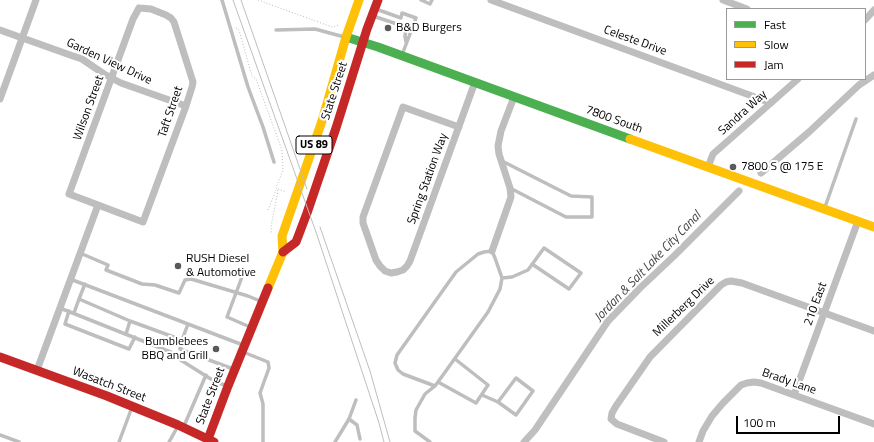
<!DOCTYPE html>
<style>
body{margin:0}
#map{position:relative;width:874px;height:442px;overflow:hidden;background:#fff;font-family:"Titillium Web",sans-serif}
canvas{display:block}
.legend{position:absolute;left:726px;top:8px;width:140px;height:72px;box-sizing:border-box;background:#fff;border:1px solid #999;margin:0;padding:5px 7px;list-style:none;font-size:12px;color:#000}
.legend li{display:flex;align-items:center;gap:8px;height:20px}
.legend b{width:20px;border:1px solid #999}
.scale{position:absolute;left:736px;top:416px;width:104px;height:18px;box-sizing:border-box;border:2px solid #000;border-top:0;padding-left:5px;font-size:12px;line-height:14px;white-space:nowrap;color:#000;-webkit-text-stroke:3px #fff;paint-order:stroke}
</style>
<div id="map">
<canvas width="874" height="442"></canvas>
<ul class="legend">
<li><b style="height:5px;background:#4caf50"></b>Fast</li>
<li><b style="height:5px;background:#ffc107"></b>Slow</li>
<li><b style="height:5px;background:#c62828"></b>Jam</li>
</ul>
<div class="scale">100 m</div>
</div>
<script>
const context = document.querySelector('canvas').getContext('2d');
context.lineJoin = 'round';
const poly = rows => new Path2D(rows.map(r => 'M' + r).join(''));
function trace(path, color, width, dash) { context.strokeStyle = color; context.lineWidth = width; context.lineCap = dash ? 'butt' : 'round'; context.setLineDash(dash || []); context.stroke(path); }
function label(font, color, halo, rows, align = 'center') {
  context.font = font + ' "Titillium Web",sans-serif'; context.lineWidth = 4; context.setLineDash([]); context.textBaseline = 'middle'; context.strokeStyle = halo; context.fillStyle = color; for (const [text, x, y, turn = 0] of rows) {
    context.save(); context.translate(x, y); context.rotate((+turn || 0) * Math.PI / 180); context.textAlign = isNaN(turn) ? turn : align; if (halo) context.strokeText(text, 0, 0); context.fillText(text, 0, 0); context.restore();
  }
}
const canal = poly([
 [761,173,809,132,859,85,874,75],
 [524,442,535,430,608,321,640,288,674,256,739,191]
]);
const path = poly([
 [258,0,332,27,340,25],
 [236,28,239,30,252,76,256,79,282,150,283,170,276,188,278,191,272,221,271,232,272,234],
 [278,189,286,192],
 [268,210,276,190]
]);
const lane = poly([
 [222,0,248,87,263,127,274,162],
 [421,0,430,4,432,0],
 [376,9,401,18,402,13,416,18,402,55],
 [373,16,403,26,406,29,405,36,406,42],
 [276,30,315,29,337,35,345,37],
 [502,161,571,196,592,197,592,217,566,217,510,188],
 [825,207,856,119],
 [80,253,108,265,106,270,142,284,155,285,179,293,185,280,191,279,248,296,260,301],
 [242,277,227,317,250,327],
 [502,278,512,277,528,270,544,248,581,273,569,289,532,264],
 [70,279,243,345],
 [85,284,79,299,130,321,182,340],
 [60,308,173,353,179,359,214,381,227,386],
 [69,311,65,324,129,349,135,337],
 [74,313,79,299],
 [126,334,130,321],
 [180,349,233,369],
 [180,349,182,340,188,324],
 [243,352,268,362,269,368,260,393,263,404,263,442],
 [438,382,476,403,488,385,455,359],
 [482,395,498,402,516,415,533,391,516,378,498,402],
 [349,419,357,425,360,439],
 [184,426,206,375],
 [0,435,19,442],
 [119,442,132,407],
 [169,442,178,426],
 [335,442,349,419,356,400],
 [430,442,415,431,415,418,416,410,425,394,435,386,443,375,488,312,500,289,502,278,495,258,492,251,484,252,478,254,456,272,397,355,395,363,398,370,403,374,435,386]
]);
const street = poly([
 [491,0,771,103],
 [723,0,747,9],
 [139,8,151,9,166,15,171,18,174,22,193,82,192,87,186,106,143,222,69,194,133,19,139,8],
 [865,20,874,10],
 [0,30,73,56,82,59,104,74,121,83,186,106],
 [0,99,36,0],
 [459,127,403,107,363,217,363,223,376,260,380,266,385,271,391,273,397,272,403,270,407,266,410,261,475,82],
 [708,167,713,154,798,79],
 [492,251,511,197,510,188,499,154,498,146,501,131,514,97],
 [37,370,98,205],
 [794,395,858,221],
 [664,442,617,424,611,419,612,413,616,406,650,357,721,285,726,282,731,281,742,283,874,331],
 [699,442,703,431,712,416,723,403,741,385,747,383,754,382,761,383,874,424]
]);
const fast = poly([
 [346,37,378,47,630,139]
]);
const slow = poly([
 [630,139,874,227],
 [268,288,283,252,282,236,322,121,346,37,359,0]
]);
const jam = poly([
 [283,252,296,242,307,213,336,128,367,29,378,0],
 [0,357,107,396,178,425,214,442],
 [208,442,208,439,228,386,268,288]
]);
const tram = poly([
 [233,0,317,235,379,423,384,442],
 [241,0,307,189],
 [320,227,370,371,390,442]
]);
const markers = [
 [388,28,4,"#595959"],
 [733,167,4,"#595959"],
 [178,266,4,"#595959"],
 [216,349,4,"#595959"]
];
const shields = [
 [314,145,36]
];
const shieldNames = [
 ["US 89",314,145]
];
const poiNames = [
 ["B&D Burgers",396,28],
 ["7800 S @ 175 E",741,167],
 ["RUSH Diesel",186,259],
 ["& Automotive",186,273],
 ["Bumblebees",208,342,"right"],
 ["BBQ and Grill",208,356,"right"]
];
const streetNames = [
 ["Celeste Drive",635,41,20],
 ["Garden View Drive",109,62,25],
 ["State Street",335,91,-72],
 ["Wilson Street",89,108,-70],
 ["Taft Street",171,112,-71],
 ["Sandra Way",743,113,-42],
 ["7800 South",614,120,20],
 ["Spring Station Way",428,179,-70],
 ["210 East",816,304,-70],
 ["Millerberg Drive",684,307,-44],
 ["Brady Lane",789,382,19],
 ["Wasatch Street",109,385,21],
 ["State Street",211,396,-69]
];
const waterNames = [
 ["Jordan & Salt Lake City Canal",648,267,-46]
];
trace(canal, '#bfbfbf', 7);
trace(path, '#b9b9b9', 1, [1, 2]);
trace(lane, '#bebebe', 3.5);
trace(street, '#bebebe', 7);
trace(fast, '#4caf50', 9);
trace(slow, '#ffc107', 9);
trace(jam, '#c62828', 9);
trace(tram, '#bebebe', 1);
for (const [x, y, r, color] of markers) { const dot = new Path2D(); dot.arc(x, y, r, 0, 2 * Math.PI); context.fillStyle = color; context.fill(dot); trace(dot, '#fff', 1.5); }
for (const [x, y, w] of shields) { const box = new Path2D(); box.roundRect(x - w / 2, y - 9, w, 18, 3); context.fillStyle = '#fff'; context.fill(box); trace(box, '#000', 1); }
label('bold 11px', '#000', null, shieldNames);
label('12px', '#000', '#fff', poiNames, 'left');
label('12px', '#000', '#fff', streetNames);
label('italic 13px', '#444', '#fff', waterNames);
</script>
